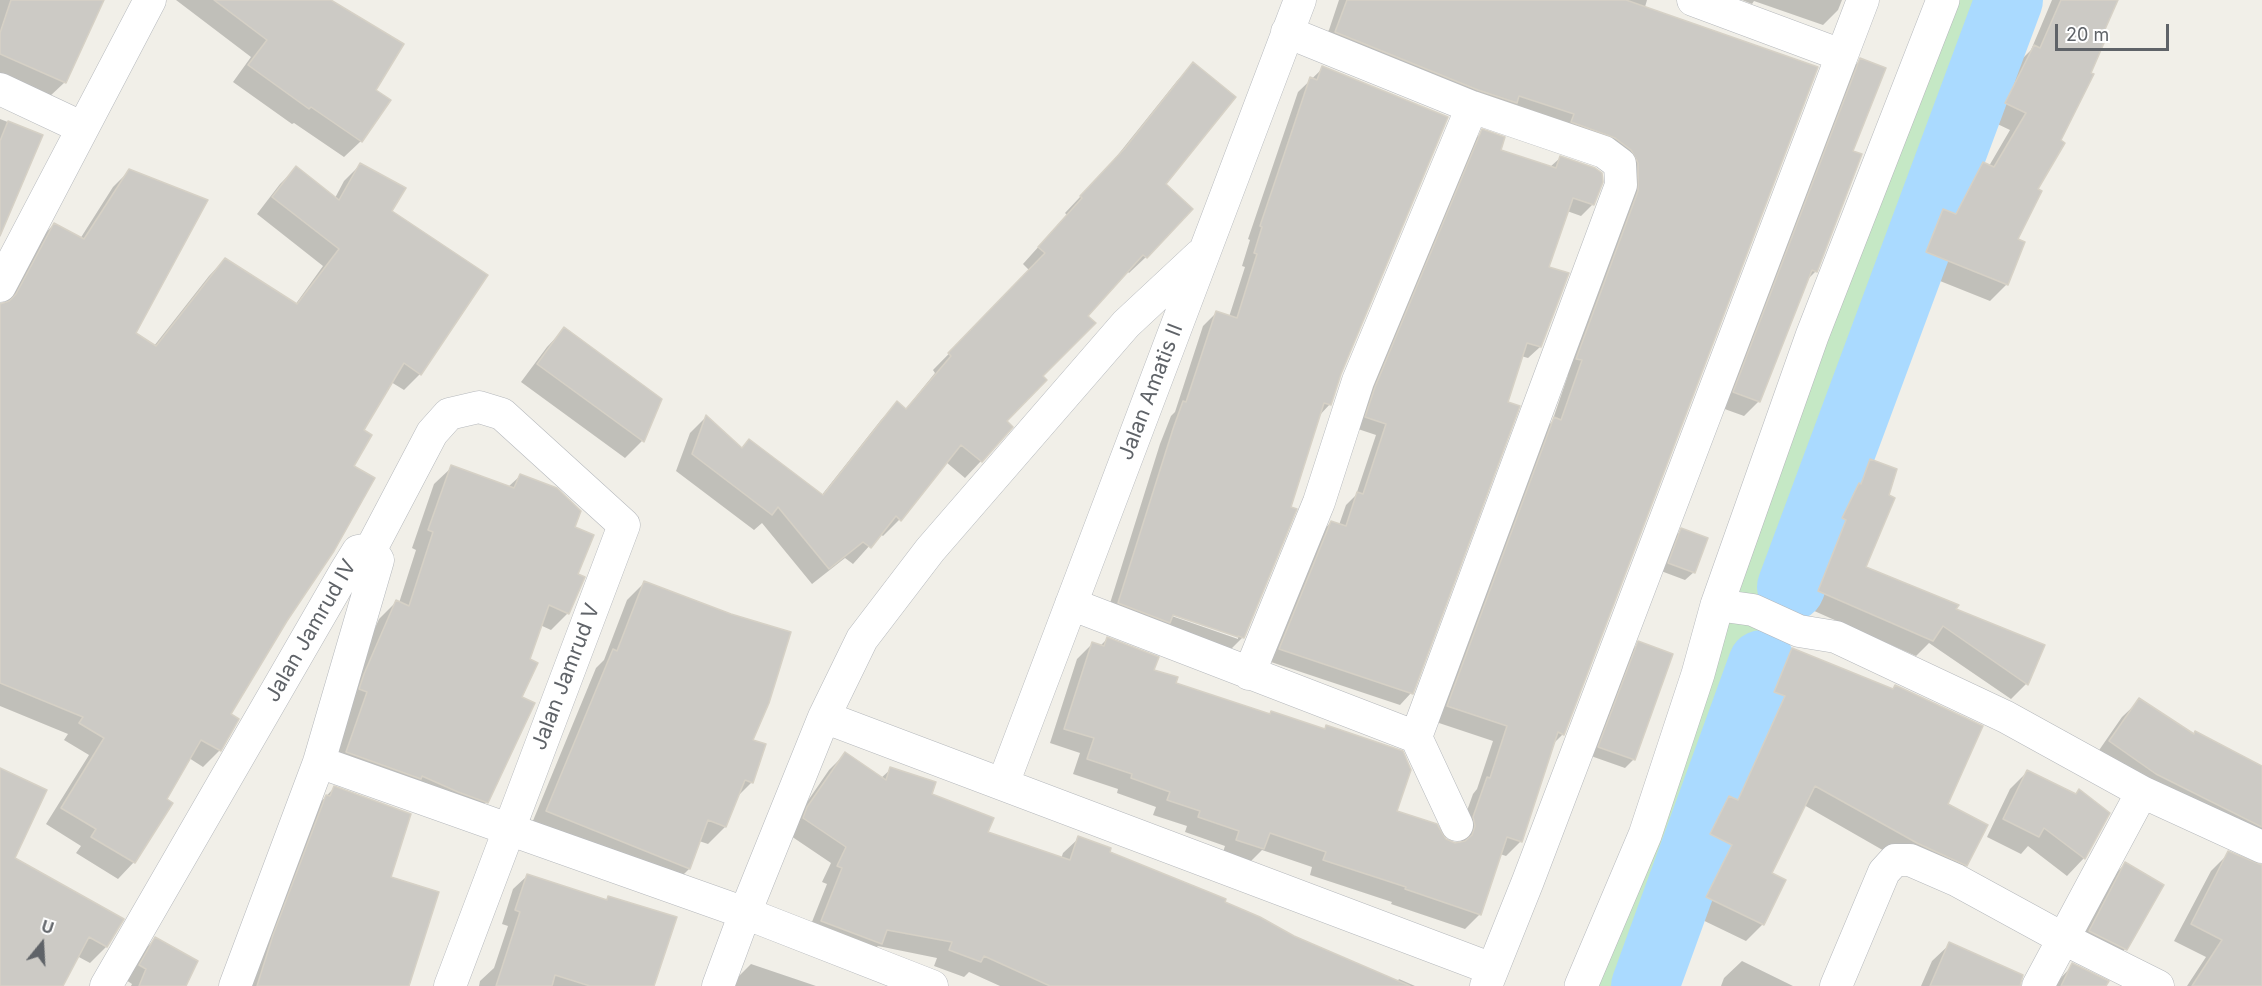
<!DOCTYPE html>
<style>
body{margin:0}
#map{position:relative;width:2262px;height:986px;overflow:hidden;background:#f1efe8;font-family:Inter,sans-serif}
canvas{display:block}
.north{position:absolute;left:12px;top:914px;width:60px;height:60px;-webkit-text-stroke:4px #fff;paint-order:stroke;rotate:18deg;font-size:16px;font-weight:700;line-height:24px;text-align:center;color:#5f6368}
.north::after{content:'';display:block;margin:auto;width:21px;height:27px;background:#5f6368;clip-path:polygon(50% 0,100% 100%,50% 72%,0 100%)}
.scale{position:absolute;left:2055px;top:24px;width:114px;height:27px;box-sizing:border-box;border:3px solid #5f6368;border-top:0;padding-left:8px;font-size:18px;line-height:21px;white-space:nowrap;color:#5f6368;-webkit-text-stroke:4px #fff;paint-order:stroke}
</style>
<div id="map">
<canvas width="2262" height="986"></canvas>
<div class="north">U</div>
<div class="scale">20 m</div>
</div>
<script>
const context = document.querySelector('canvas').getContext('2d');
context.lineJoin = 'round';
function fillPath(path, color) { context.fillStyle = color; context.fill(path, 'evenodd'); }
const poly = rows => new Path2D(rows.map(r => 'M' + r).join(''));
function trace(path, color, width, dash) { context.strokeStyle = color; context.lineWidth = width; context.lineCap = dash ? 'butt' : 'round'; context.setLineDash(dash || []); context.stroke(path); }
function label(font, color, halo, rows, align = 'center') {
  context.font = font + ' Inter,sans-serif'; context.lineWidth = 5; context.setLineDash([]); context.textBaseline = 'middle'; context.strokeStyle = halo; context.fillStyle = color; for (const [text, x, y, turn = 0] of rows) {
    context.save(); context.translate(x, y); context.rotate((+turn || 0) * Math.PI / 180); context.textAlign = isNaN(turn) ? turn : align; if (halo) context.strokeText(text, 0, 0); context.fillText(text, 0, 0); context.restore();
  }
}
const green = poly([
 [1943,0,2009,0,1646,986,1581,986]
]);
const shadow = poly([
 [0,0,104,0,65,82,48,98,0,76],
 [176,0,328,0,373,90,361,141,344,157,294,123,292,124,233,82,251,57],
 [1339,0,1647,0,1645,7,1816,68,1563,734,1553,744,1521,841,1506,856,1500,854,1480,914,1465,929,1391,904,1392,902,1310,875,1312,867,1262,850,1248,864,1222,855,1225,846,1185,832,1187,826,1153,815,1156,807,1117,793,1118,789,1073,774,1080,753,1050,743,1077,659,1092,644,1100,646,1107,639,1174,683,1269,715,1324,730,1327,727,1395,812,1445,841,1455,844,1461,843,1459,833,1473,794,1477,789,1493,741,1433,721,1539,434,1552,422,1568,375,1562,373,1624,179,1326,33,1329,30],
 [1742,0,1842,0,1838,10,1823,25,1754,1,1752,4],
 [2052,0,2113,0,2016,240,2007,284,1990,301,1910,269,1927,228,1943,211,1950,213,1966,180,1983,163,1989,166,2010,130,1989,120,2017,64,2031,50],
 [1860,60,1851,152,1816,271,1806,281,1759,401,1744,416,1719,407,1846,75],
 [1193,64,1146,257,1129,273,1127,271,1086,316,1005,421,981,461,965,478,946,462,899,520,883,536,880,534,853,564,845,558,812,584,762,523,754,530,676,471,690,433,706,417,741,449,749,441,821,496,881,420,897,403,905,410,935,373,933,370,1030,271,1023,264,1067,215,1065,213,1109,166,1177,81],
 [1323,68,1340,374,1330,404,1319,416,1243,637,1230,650,1106,616,1160,444,1171,416,1175,412,1203,326,1216,313,1229,317,1245,267,1242,266,1250,240,1248,239,1298,92],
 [1166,612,1238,636,1238,639,1166,614],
 [0,119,41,135,0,233],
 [1483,131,1499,151,1550,167,1560,158,1593,204,1581,216,1567,211,1547,268,1540,347,1528,358,1521,356,1411,693,1400,705,1268,661,1320,534,1331,522,1339,525,1346,505,1356,495,1376,435,1355,428,1471,143],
 [361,164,390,212,420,374,404,390,391,382,362,431,352,467,285,620,229,714,237,719,220,750,203,767,189,758,165,800,134,862,118,879,76,853,81,846,46,824,89,755,64,740,68,734,0,706,0,305,4,305,38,241,54,224,80,239,113,187,129,171,134,333,154,346,209,276,225,259,295,305,323,266,257,214,280,184,296,168,335,198,344,181],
 [564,329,660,400,642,441,625,458,521,382,547,347],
 [1870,461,1864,568,1954,610,2043,646,2026,684,2011,699,1929,643,1916,656,1803,606,1831,536,1827,534,1847,497,1854,477],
 [452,467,508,487,520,476,573,528,576,575,568,613,551,630,540,625,528,660,520,698,486,802,469,819,329,770,347,692,379,619,396,602,399,603,416,550,412,548,434,484],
 [1682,530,1694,572,1685,580,1661,571,1673,538],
 [644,583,751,741,752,782,736,798,725,827,708,844,699,841,689,869,672,886,530,828,596,668,604,660,627,600],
 [1639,643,1671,655,1633,760,1625,768,1591,756,1630,652],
 [1792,649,1946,804,1966,865,1949,882,1900,860,1804,805,1770,874,1763,924,1746,941,1690,914,1716,862,1694,852,1713,815,1731,798,1769,714,1758,709,1775,666],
 [1782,668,1785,668,1772,699,1769,698],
 [2140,700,2193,736,2262,768,2262,860,2093,759,2122,717],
 [845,754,881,778,891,769,986,833,1061,859,1063,853,1079,838,1223,902,1294,937,1397,982,1399,979,1415,986,1000,986,969,972,964,977,934,966,937,958,878,946,864,959,806,937,827,884,822,882,831,863,788,834,792,824,829,770],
 [0,770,13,859,106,947,90,963,77,956,61,986,0,986],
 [2027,772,2084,858,2067,876,2028,846,2021,854,1987,837,2010,789],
 [334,788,389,878,407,986,248,986,312,811],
 [2229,853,2262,866,2262,954,2249,986,2187,986,2206,957,2174,941,2211,871],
 [2125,864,2162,886,2125,949,2108,967,2072,949,2108,881],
 [527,876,605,901,608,897,653,986,479,986,480,981,494,968,508,926,502,924,513,889],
 [155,939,184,986,131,986,132,984,126,980,141,953],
 [1950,944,2019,986,1921,986,1932,961],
 [1742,961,1793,986,1721,986,1724,978],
 [751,964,816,986,734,986,735,980],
 [2073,965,2104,986,2053,986]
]);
const river = poly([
 [1791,587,2009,0],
 [1645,986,1762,664]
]);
const building = poly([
 [11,0,104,0,66,83,0,54,0,33,11,0],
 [214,0,331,0,404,44,376,90,391,100,362,142,311,107,309,109,248,65,267,40,214,0],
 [1347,0,1626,0,1818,67,1564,735,1558,732,1522,842,1507,837,1481,915,1405,889,1406,887,1323,860,1326,852,1270,833,1264,849,1236,840,1239,831,1198,817,1200,811,1167,800,1170,792,1131,778,1132,774,1087,759,1094,738,1064,729,1092,642,1104,646,1107,637,1159,657,1154,670,1178,677,1176,683,1270,714,1271,711,1325,729,1326,725,1403,751,1411,770,1397,811,1437,824,1446,839,1455,843,1465,841,1472,835,1475,826,1473,817,1487,777,1490,778,1507,726,1447,706,1554,417,1561,420,1582,360,1576,359,1638,191,1638,163,1631,150,1615,138,1571,122,1574,114,1519,96,1517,103,1478,90,1335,32,1347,0],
 [2061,0,2118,0,2103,34,2107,36,2091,73,2094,74,2061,140,2065,143,2038,189,2042,191,2018,239,2025,242,2008,285,1926,252,1943,209,1956,214,1983,162,1994,167,2026,113,2005,103,2034,45,2040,48,2061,0],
 [1860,58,1886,68,1853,151,1862,154,1817,272,1812,270,1760,402,1733,392,1860,58],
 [1193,62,1236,97,1166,184,1193,209,1147,258,1143,255,1088,316,1096,323,1043,376,1047,380,1007,421,1013,427,982,462,961,445,901,521,896,516,871,548,863,542,829,569,778,507,772,515,692,454,706,415,742,448,749,439,823,495,897,401,906,409,951,356,948,353,1045,253,1038,247,1082,198,1080,196,1125,148,1193,62],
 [1322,66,1448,117,1341,374,1331,405,1324,403,1291,507,1297,509,1244,638,1238,636,1238,637,1173,615,1170,623,1118,603,1173,429,1183,401,1186,402,1216,311,1237,318,1257,254,1254,253,1262,227,1260,226,1286,149,1310,77,1317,80,1322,66],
 [8,121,43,135,0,236,0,141,8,121],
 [1482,129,1505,137,1501,150,1556,168,1560,156,1595,168,1602,173,1603,182,1594,205,1573,198,1549,267,1569,273,1541,347,1527,343,1508,402,1520,406,1413,694,1279,649,1331,521,1346,526,1357,492,1363,494,1386,424,1365,417,1375,387,1482,129],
 [360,163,406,188,392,211,488,275,421,375,404,363,364,430,372,435,354,466,375,478,334,551,287,621,231,714,239,719,221,751,201,740,167,799,173,803,135,863,91,837,96,829,61,808,104,738,79,723,83,717,0,683,0,304,9,301,16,294,54,223,84,239,129,169,208,200,136,333,156,346,225,258,297,304,339,249,272,197,296,166,339,200,360,163],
 [564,327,662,399,644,442,537,364,564,327],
 [1870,459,1897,469,1889,495,1895,498,1866,567,1959,605,1956,609,2045,645,2028,685,1943,626,1933,641,1818,591,1846,520,1842,518,1859,483,1861,484,1870,459],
 [451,465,514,488,520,474,557,488,581,511,575,527,594,535,578,574,585,577,569,614,549,605,530,659,538,663,522,697,535,703,488,803,458,792,422,776,421,779,346,752,367,692,359,689,364,674,396,600,409,606,433,532,428,530,451,465],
 [1681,528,1708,538,1695,573,1668,563,1681,528],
 [644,581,731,614,791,632,769,703,753,740,766,744,753,783,745,780,726,827,708,820,690,869,546,811,613,649,617,651,644,581],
 [1638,641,1673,654,1635,760,1598,747,1638,641],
 [1792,648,1893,689,1895,685,1983,726,1948,804,1988,825,1967,866,1917,843,1815,786,1772,873,1786,880,1764,925,1706,897,1732,845,1710,834,1729,796,1738,800,1785,696,1774,692,1792,648],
 [2139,698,2194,734,2195,731,2262,766,2262,827,2156,774,2109,741,2139,698],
 [845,752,886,780,890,767,936,782,932,794,994,818,988,832,1070,860,1078,836,1111,848,1110,852,1226,899,1225,902,1260,917,1294,936,1410,986,1050,986,984,956,981,962,949,950,952,942,887,930,882,944,821,921,842,868,837,866,846,847,803,818,807,807,845,752],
 [0,768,47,790,15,858,124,919,107,947,89,937,63,986,0,986,0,768],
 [2027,770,2076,794,2079,789,2110,813,2085,859,2044,828,2039,837,2003,819,2027,770],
 [334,786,411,814,391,877,439,892,409,986,257,986,273,935,326,795,330,796,334,786],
 [2228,851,2262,865,2262,986,2192,986,2222,940,2191,924,2228,851],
 [2125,862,2164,885,2127,950,2089,931,2125,862],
 [527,874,607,900,608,896,677,917,654,986,590,986,555,975,552,986,496,986,520,912,515,910,527,874],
 [155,937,198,961,186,986,139,986,146,969,139,965,155,937],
 [1949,942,2023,975,2020,986,1930,986,1949,942],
 [2072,963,2109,981,2106,986,2061,986,2072,963]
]);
const minor = poly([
 [1693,0,1841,55],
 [0,89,83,128],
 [0,286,150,0],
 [1071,604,1416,737,1621,185,1620,164,1604,152,1472,107,1287,32],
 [1717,605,1753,610,1799,631,1836,637,2006,717,2142,792,2262,847],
 [1249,674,1319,502,1358,381,1472,107],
 [824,717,862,639,930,550,1126,324,1200,255],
 [1416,737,1457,825],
 [319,762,745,913,932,986],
 [1003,784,1300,0],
 [106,986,345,572,358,551,371,549,432,433,449,414,479,407,502,414,624,525,450,986],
 [235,986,319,762,378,560,371,549],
 [718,986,745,913,824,717,1492,969],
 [1486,986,1528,881,1863,0],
 [1836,986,1884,872,1895,860,1910,860,1956,880,2064,939,2158,986],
 [2038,986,2142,792]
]);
const tertiary = poly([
 [1581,986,1645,835,1698,674,1717,605,1812,336,1943,0]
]);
const streetNames = [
 ["Jalan Amatis II",1151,392,-69],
 ["Jalan Jamrud IV",311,631,-60],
 ["Jalan Jamrud V",566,677,-69]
];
fillPath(green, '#c5e8c5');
fillPath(shadow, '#0003');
trace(river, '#aadaff', 68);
fillPath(building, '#cccac5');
trace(building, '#d6d1c6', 1.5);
trace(minor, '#b5b8bc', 33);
trace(tertiary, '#b5b8bc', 34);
trace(minor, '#fff', 32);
trace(tertiary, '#fff', 33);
label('21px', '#5f6368', '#fff', streetNames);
</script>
